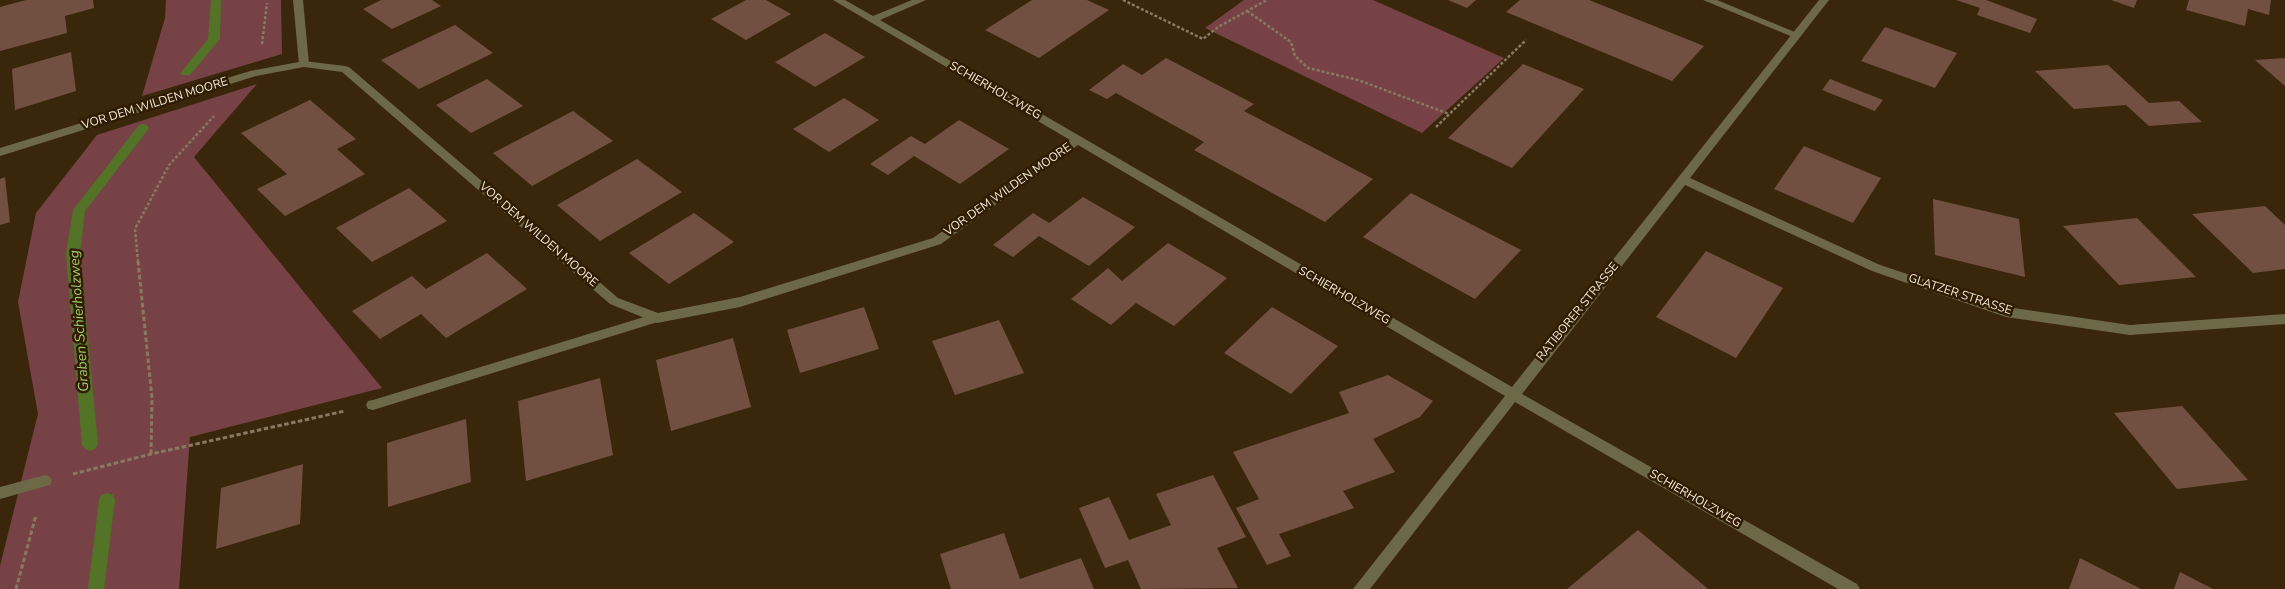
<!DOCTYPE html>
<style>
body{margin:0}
canvas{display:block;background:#39260b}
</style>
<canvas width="2285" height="589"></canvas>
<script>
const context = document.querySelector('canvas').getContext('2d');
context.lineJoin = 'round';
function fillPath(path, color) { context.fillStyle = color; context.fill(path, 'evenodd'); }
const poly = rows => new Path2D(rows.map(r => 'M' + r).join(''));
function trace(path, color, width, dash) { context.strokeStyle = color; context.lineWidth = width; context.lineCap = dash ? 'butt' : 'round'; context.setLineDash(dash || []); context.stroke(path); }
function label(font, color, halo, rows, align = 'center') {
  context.font = font + ' "Nunito Sans",sans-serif'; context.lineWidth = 5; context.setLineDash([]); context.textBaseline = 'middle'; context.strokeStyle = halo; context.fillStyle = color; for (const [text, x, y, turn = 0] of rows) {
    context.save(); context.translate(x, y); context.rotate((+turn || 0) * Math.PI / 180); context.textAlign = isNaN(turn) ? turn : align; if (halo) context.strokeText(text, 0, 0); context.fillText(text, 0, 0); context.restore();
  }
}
const green = poly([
 [166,0,281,0,282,54,142,96,165,18],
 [1244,0,1373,0,1504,58,1422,133,1205,28],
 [257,84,194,157,382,388,190,437,179,589,0,589,0,566,38,414,18,302,36,213,97,135]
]);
const stream = poly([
 [211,0,221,0,220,39,190,75,182,75,180,73,182,71,208,39,211,0],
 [143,124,147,125,149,128,147,131,85,211,80,254,98,445,95,449,90,451,85,449,82,445,66,254,73,210,139,125,143,124],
 [107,493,113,495,115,500,104,589,88,589,99,500,101,495,107,493]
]);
const building = poly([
 [26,0,93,0,94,8,65,16,67,33,0,51,0,7],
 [381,0,432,0,441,6,392,29,363,9],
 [746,0,766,0,791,14,746,40,711,19],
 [1032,0,1087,0,1109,10,1039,58,985,30],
 [1448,0,1476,0,1467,8],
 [1520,0,1589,0,1704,46,1672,81,1506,12],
 [1956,0,1986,0,2037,19,2030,33,1977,15,1980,8],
 [2111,0,2137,0,2134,8],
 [2189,0,2271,0,2269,15,2248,9,2245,26,2186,10],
 [455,25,493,53,419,89,381,60],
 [1885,27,1957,53,1935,88,1861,61],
 [825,33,865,57,815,87,775,62],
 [71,52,76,91,15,110,12,69],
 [1166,58,1254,104,1244,111,1373,179,1325,222,1194,150,1204,142,1116,93,1107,99,1089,90,1123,64,1142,75],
 [2285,58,2285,86,2255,60],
 [1523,64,1584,89,1512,168,1448,138],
 [2108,65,2149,103,2179,101,2202,122,2149,126,2126,105,2074,109,2035,71],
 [487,79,523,106,471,133,436,105],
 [1830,79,1883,100,1875,111,1822,90],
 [844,98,879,120,829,152,793,129],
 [310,100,356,139,337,149,365,174,285,216,257,189,287,174,241,133],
 [573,111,613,141,532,186,493,153],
 [959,120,1009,149,960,184,914,156,888,175,870,164,911,136,925,144],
 [1804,146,1881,178,1853,223,1774,189],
 [637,159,682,192,600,241,557,205],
 [5,177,10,222,0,225,0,179],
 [409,188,447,221,372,262,336,228],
 [1411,193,1521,250,1475,299,1363,237],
 [1083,197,1135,227,1089,266,1039,236,1013,257,993,245,1033,213,1049,223],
 [1933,199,2019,219,2025,277,1935,255],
 [2265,206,2285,225,2285,269,2253,273,2192,214],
 [694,213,734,242,669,284,629,253],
 [2137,218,2196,277,2119,285,2063,226],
 [1168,243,1227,278,1174,326,1136,303,1111,325,1071,299,1108,268,1122,281],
 [1706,251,1783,288,1736,358,1656,317],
 [487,253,527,289,446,338,421,314,380,339,352,311,412,276,426,289],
 [864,307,879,349,800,373,787,330],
 [1272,307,1338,346,1291,394,1224,353],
 [999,320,1024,373,955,395,932,341],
 [733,338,751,407,671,431,656,360],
 [1388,375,1433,401,1420,417,1373,439,1395,472,1343,491,1354,508,1279,534,1291,556,1267,565,1236,508,1259,499,1233,452,1349,413,1339,392],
 [600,378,613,455,526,481,518,401],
 [2182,406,2248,480,2177,489,2114,413],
 [466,419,471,482,388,507,387,443],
 [303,464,300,524,216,549,221,488],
 [1213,475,1246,537,1217,548,1238,588,1141,589,1128,560,1105,568,1079,508,1109,497,1129,540,1171,525,1156,494],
 [1638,530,1708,589,1567,589],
 [1004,533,1020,579,1081,558,1094,589,951,589,940,554],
 [2080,558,2141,589,2069,589],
 [2180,572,2213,589,2174,589]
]);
const pathFar1 = poly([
 [1123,0,1203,39,1218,27,1267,0],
 [1247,11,1291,42,1295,56,1308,68,1358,80,1449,114],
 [262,44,267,3],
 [1436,127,1526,40],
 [138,262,135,229,169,165,214,116]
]);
const path = poly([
 [138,261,152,398,151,454],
 [73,474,151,454,345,411],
 [16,589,36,515]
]);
const lane = poly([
 [293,0,303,0,309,64,304,67,299,64,293,0],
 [1703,0,1717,0,1802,35,1797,38,1793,37,1703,0],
 [657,313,661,315,663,318,661,321,373,410,368,409,366,405,368,401,373,400,657,313],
 [45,475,50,477,52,481,50,485,0,499,0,487,45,475]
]);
const street = poly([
 [833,0,845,0,873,16,912,0,926,0,880,20,1512,387,1819,0,1829,0,1690,178,1880,265,2007,307,2130,325,2285,314,2285,324,2130,335,2006,317,1872,271,1685,185,1522,394,1857,584,1860,589,1838,589,1515,402,1370,589,1353,589,1505,396,1078,145,941,244,740,307,657,323,610,304,342,72,304,67,256,76,0,156,0,148,250,71,304,61,345,66,349,67,618,298,658,313,740,297,933,238,1070,140,833,0]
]);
const streetNames = [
 ["SCHIERHOLZWEG",995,91,30],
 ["VOR DEM WILDEN MOORE",155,104,-17],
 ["VOR DEM WILDEN MOORE",1008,190,-35],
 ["VOR DEM WILDEN MOORE",538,235,41],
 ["GLATZER STRASSE",1960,295,18],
 ["SCHIERHOLZWEG",1344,296,30],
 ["RATIBORER STRASSE",1578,312,-51],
 ["SCHIERHOLZWEG",1695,499,30]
];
const waterNames = [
 ["Graben Schierholzweg",80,321,-94]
];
fillPath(green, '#764245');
fillPath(stream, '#537326');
fillPath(building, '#715042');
trace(pathFar1, '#897862', 2.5, [3, 2]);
trace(path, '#897862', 3, [4.5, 2.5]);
fillPath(lane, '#6d6846');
fillPath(street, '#6d6846');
label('12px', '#f4e7d8', '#2f1c02', streetNames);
label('italic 14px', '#a2d069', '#2f1c02', waterNames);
</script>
